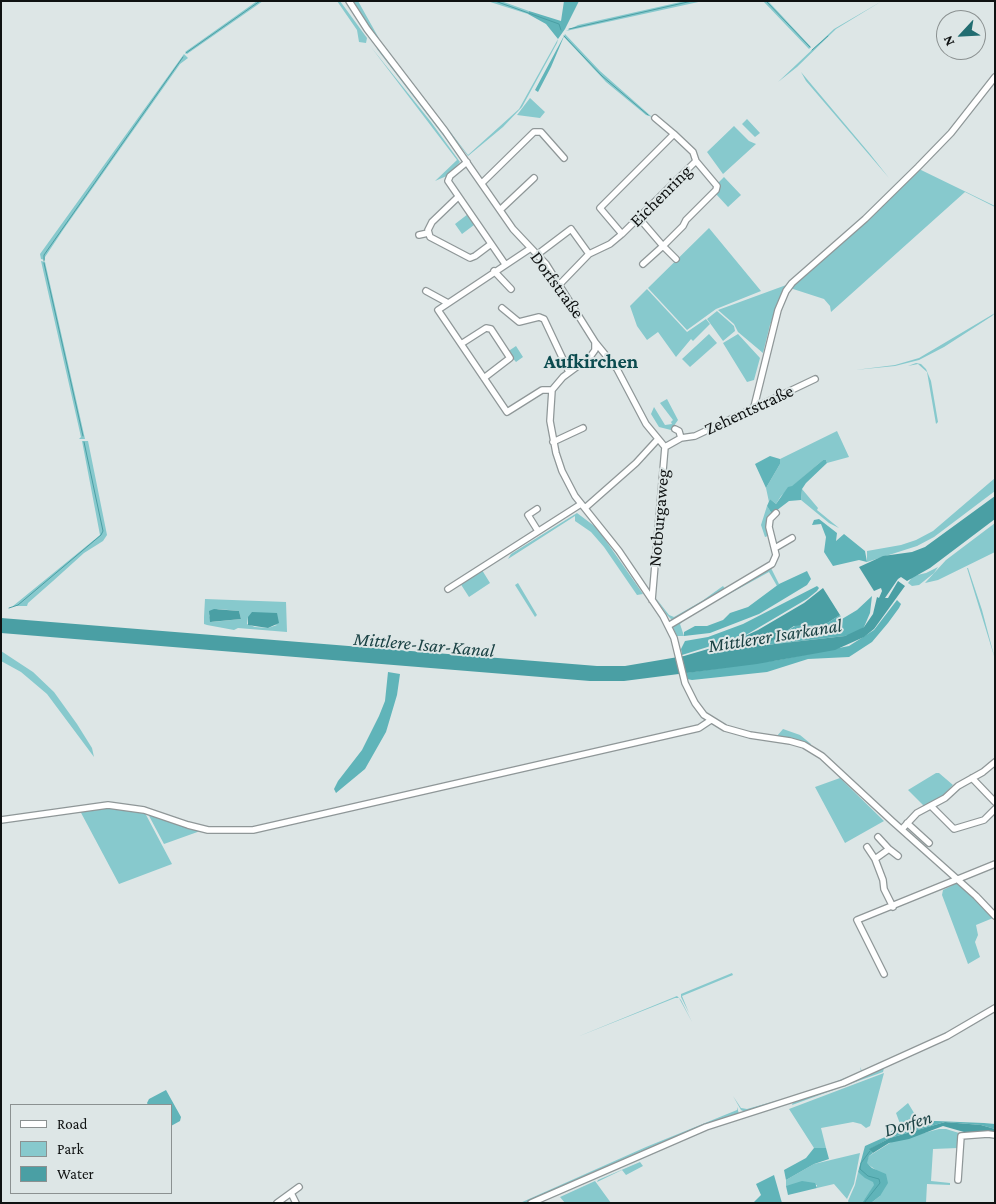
<!DOCTYPE html>
<meta charset="utf-8">
<style>
body{margin:0}
#map{position:relative;width:996px;height:1204px;overflow:hidden;background:#dde6e6;font-family:"Crimson Pro",serif}
canvas{display:block}
.frame{position:absolute;inset:0;border:2px solid #0f1212;pointer-events:none}
.legend{position:absolute;left:10px;top:1104px;width:162px;height:90px;box-sizing:border-box;background:#dde6e6;border:1px solid #8b9191;margin:0;padding:6px 9px;list-style:none;font-size:15px;color:#0f1212}
.legend li{display:flex;align-items:center;gap:10px;height:25px}
.legend b{width:25px;border:1px solid #8b9191}
.north{position:absolute;left:936px;top:10px;width:50px;height:50px;box-sizing:border-box;background:#dde6e6;border:1px solid #8b9191;border-radius:50%;rotate:245deg;font-size:14px;font-weight:700;line-height:20px;text-align:center;color:#0f1212}
.north::after{content:'';display:block;margin:auto;width:18px;height:22px;background:#226d71;clip-path:polygon(50% 0,100% 100%,50% 72%,0 100%)}
</style>
<div id="map">
<canvas width="996" height="1204"></canvas>
<div class="frame"></div>
<ul class="legend">
<li><b style="height:6px;background:#fff"></b>Road</li>
<li><b style="height:14px;background:#87c9cd"></b>Park</li>
<li><b style="height:14px;background:#4a9fa4"></b>Water</li>
</ul>
<div class="north">N</div>
</div>
<script>
const context = document.querySelector('canvas').getContext('2d');
context.lineJoin = 'round';
function fillPath(path, color) { context.fillStyle = color; context.fill(path, 'evenodd'); }
const poly = rows => new Path2D(rows.map(r => 'M' + r).join(''));
function trace(path, color, width, dash) { context.strokeStyle = color; context.lineWidth = width; context.lineCap = dash ? 'butt' : 'round'; context.setLineDash(dash || []); context.stroke(path); }
function label(font, color, halo, rows, align = 'center') {
  context.font = font + ' "Crimson Pro",serif'; context.lineWidth = 4; context.setLineDash([]); context.textBaseline = 'middle'; context.strokeStyle = halo; context.fillStyle = color; for (const [text, x, y, turn = 0] of rows) {
    context.save(); context.translate(x, y); context.rotate((+turn || 0) * Math.PI / 180); context.textAlign = isNaN(turn) ? turn : align; if (halo) context.strokeText(text, 0, 0); context.fillText(text, 0, 0); context.restore();
  }
}
const green = poly([
 [257,1,263,1,187,54,185,52],
 [337,1,340,1,367,38,366,43,359,42,357,30],
 [351,1,358,1,381,42,468,155,519,109,558,39,557,43,522,107,503,127,468,156,362,19],
 [487,1,501,1,529,11,528,14],
 [685,1,703,1,566,31,578,25],
 [763,1,768,1,811,47,809,49],
 [882,1,836,29,797,67,778,82,834,29],
 [565,34,600,71,652,117,646,115,606,82,564,37],
 [376,46,448,139,462,160,377,49],
 [371,47,431,122,460,162,449,175,435,181,457,160],
 [184,54,188,58,180,64,63,230,45,257,45,260,41,259,40,254],
 [801,72,870,154,889,178,806,81],
 [530,98,545,112,540,118,517,115],
 [747,119,760,133,755,137,742,124],
 [734,126,749,141,756,144,723,174,707,152],
 [919,169,995,206,995,207,965,192,831,312,830,306,824,299,790,288],
 [724,177,741,195,728,207,716,194,718,183],
 [468,214,474,225,462,234,455,224],
 [709,228,761,291,716,309,687,330,648,288],
 [41,261,45,262,85,439,79,439,81,437],
 [789,284,770,325,763,353,738,332,734,324,718,310],
 [647,289,687,332,706,319,710,324,693,341,691,339,676,357,658,332,647,340,637,326,630,306],
 [717,311,734,326,735,331,723,341,707,319],
 [995,313,992,316,944,347,919,360,895,366,855,370,895,365,919,358],
 [709,334,717,343,690,367,682,359],
 [738,334,760,358,754,380,747,382,723,343],
 [516,346,523,357,516,362,507,352],
 [916,363,921,364,926,369,931,381,938,422,936,424,927,372,918,364,908,366],
 [667,399,678,420,671,430,659,427,651,414,654,407,665,425,672,424,671,422,673,420,660,403],
 [837,431,849,457,827,463,826,460,823,460,781,496,776,504,770,499,769,502,766,488,780,464,780,459],
 [82,441,88,441,107,535,103,541,84,553,53,581,28,603,27,606,13,606,100,535],
 [995,478,995,491,934,537,917,546,867,562,867,551,901,545,916,540,933,531],
 [802,489,818,508,817,510,839,528,829,523,801,500],
 [767,506,772,514,768,536,765,537,761,525],
 [577,513,597,528,643,594,637,595,604,547,591,532,575,521,575,516,508,559,511,554],
 [995,523,995,552,938,580,925,583,946,560],
 [938,567,934,573,919,585,912,586,908,583,913,576,926,573],
 [771,568,779,584,777,586,769,572,689,616,680,624,684,636,677,636,673,628,675,624],
 [967,568,968,568,982,610,995,659],
 [482,570,490,583,469,597,460,583],
 [518,583,537,615,535,617,515,585],
 [723,586,726,590,673,621,667,615,655,597,669,615,674,617,702,601],
 [205,599,286,602,287,632,238,628,234,630,207,625,204,624,204,617],
 [218,609,239,611,241,619,212,622,209,615],
 [248,617,277,625,268,628,255,627,247,624],
 [1,651,33,672,54,692,77,724,92,748,94,757,47,694,21,672,1,661],
 [783,729,800,735,811,744,810,746,777,736],
 [936,773,939,773,953,785,942,796,924,806,908,790],
 [840,778,884,821,845,843,815,787],
 [99,807,144,811,172,864,119,884,79,809],
 [148,814,203,830,164,844],
 [955,884,959,884,980,903,993,918,976,925,978,935,975,942,980,957,968,964,942,895,943,890],
 [732,973,733,975,682,996,689,1013,681,997,681,994],
 [677,996,681,1000,692,1022,679,998,675,998,577,1037],
 [890,1058,891,1060,829,1086,745,1112,741,1110,733,1096,741,1108,747,1109,814,1090,858,1073,861,1071,860,1067,862,1071],
 [884,1068,883,1072,792,1105,793,1102],
 [884,1073,870,1126,866,1128,861,1124,853,1122,821,1128,826,1148,814,1148,789,1109],
 [908,1103,919,1121,902,1129,896,1113],
 [737,1107,739,1114,526,1203,520,1203,646,1147,737,1110],
 [939,1129,946,1129,959,1133,958,1148,933,1149,931,1181,950,1183,950,1185,927,1184,926,1203,871,1203,880,1196,876,1170,866,1163,869,1156,893,1141],
 [860,1153,854,1184,847,1199,834,1184,817,1188,817,1185,786,1186,786,1180,814,1164],
 [640,1162,643,1166,626,1175,622,1170,597,1182,598,1180],
 [858,1172,873,1181,875,1185,862,1203,849,1203,848,1201,855,1185],
 [595,1181,611,1203,565,1203,560,1197]
]);
const forest = poly([
 [564,1,579,1,565,29,558,39,546,24,528,14,529,11,561,21],
 [565,34,551,67,538,92,535,90],
 [770,456,780,459,780,464,766,488,755,464],
 [823,460,826,460,827,463,806,483,802,489,801,500,789,501,772,514,767,506,770,499,776,504,788,487,792,486],
 [819,519,837,533,836,541,844,534,865,551,867,562,859,560,833,566,824,552,826,537,821,524,812,525,814,520],
 [807,571,811,579,807,585,759,614,710,633,684,636,684,632,695,626,707,626,723,620,730,613,748,607,779,584],
 [817,586,819,588,817,591,807,599,746,635,682,655,681,649,685,641,708,637,743,624],
 [872,596,870,613,864,627,856,633,845,636,765,645,795,626,824,625,840,615,842,619,857,610],
 [897,600,901,604,899,608,888,623,872,642,849,657,808,659,767,672,692,680,687,679,685,673,778,660,849,646,874,630],
 [388,672,400,674,397,695,386,732,365,769,336,793,334,789,338,781,362,750,379,716,385,701],
 [166,1090,181,1117,180,1121,171,1126,171,1105,148,1105,147,1103,149,1099],
 [919,1121,936,1121,984,1123,995,1124,995,1129,981,1125,945,1122,890,1138,870,1149,873,1153,869,1156,867,1163,872,1168,886,1174,888,1183,880,1196,871,1203,862,1203,874,1185,873,1182,865,1178,858,1172,865,1146,885,1137,900,1123,903,1129],
 [814,1148,826,1148,829,1159,814,1164,786,1180,784,1170,806,1158],
 [774,1175,782,1203,753,1203,761,1195,756,1184],
 [802,1181,815,1183,817,1188,788,1195,786,1186]
]);
const water = poly([
 [995,496,995,519,930,568,907,581,901,577,898,579,885,598,888,598,898,581,905,586,874,629,864,637,835,650,757,664,624,681,590,681,1,633,1,618,597,666,625,666,684,656,732,642,758,630,804,603,823,588,840,615,824,625,794,626,766,645,845,636,864,627,873,614,877,597,879,598,882,591,881,588,874,591,859,567,883,556,912,552,925,547],
 [214,609,239,611,241,619,210,622,209,611],
 [252,612,277,613,279,623,268,628,248,625,248,617],
 [945,1122,981,1125,995,1129,995,1133,964,1132,943,1126,909,1139,889,1143,873,1153,869,1149,890,1138]
]);
const stream = poly([
 [495,1,559,24,561,30],
 [766,1,810,47],
 [569,29,692,1],
 [564,36,602,76,648,115],
 [812,50,828,36],
 [186,53,260,1],
 [44,261,44,255,183,57],
 [44,263,83,436],
 [9,608,18,605,101,535,103,531,84,442],
 [864,1203,880,1183,879,1179,868,1176,860,1169,861,1163,870,1151]
]);
const minor = poly([
 [349,1,367,29,445,131,513,229,546,264,595,342,595,350,590,357,563,377,552,390,550,421,556,453,562,471,575,496,619,551,663,616,674,638,685,683,695,703,704,715,725,728,750,735,790,741,804,745,822,756,892,821,976,896,995,916],
 [655,118,674,134],
 [467,162,450,176,448,181,505,264],
 [482,183,534,132,541,132,564,158],
 [458,197,432,222,428,230,430,237,470,258,475,256,491,244],
 [500,210,534,178],
 [639,218,663,246,683,226,686,220,716,190,717,186,696,161],
 [419,235,428,233],
 [531,248,438,310,507,412,542,390,552,390],
 [538,254,571,229,589,254],
 [643,264,663,246,676,259],
 [494,271,511,289],
 [560,284,589,254,610,244,622,234,600,208,674,134,693,152,696,161,622,234],
 [426,291,448,303],
 [502,308,519,322,539,317,544,319,569,372],
 [595,342,617,369,646,424,665,447,652,600],
 [461,344,486,328,491,329,510,358,484,378],
 [754,407,778,310,786,291,792,283,865,219,918,167,951,133,995,77],
 [681,438,695,436,815,379],
 [553,442,583,428],
 [665,447,681,438,679,431,675,429],
 [585,508,636,463,658,439],
 [537,509,528,515,538,531],
 [775,548,792,538],
 [448,589,581,504],
 [668,626,772,564,776,555,769,527,770,519,776,513],
 [972,778,995,802],
 [931,806,954,829,984,820,995,809],
 [1,820,108,805,144,810,188,825,208,830,253,830,699,728,711,720],
 [907,823,929,843],
 [902,829,917,813,945,798,958,786,983,772,995,762],
 [878,837,889,849],
 [867,847,875,859],
 [893,907,884,889,883,880,875,859,889,849,898,856],
 [884,974,857,920,995,864],
 [958,1180,961,1136,988,1134,995,1135],
 [291,1193,296,1203],
 [277,1203,299,1187],
 [531,1203,706,1127,843,1083,947,1036,995,1008]
]);
const streetNames = [
 ["Eichenring",661,196,-45],
 ["Dorfstraße",557,285,54],
 ["Zehentstraße",749,410,-25],
 ["Notburgaweg",659,518,-85]
];
const waterNames = [
 ["Mittlerer Isarkanal",775,636,-9],
 ["Mittlere-Isar-Kanal",424,645,5],
 ["Dorfen",908,1124,-17]
];
const quarterNames = [
 ["Aufkirchen",591,362]
];
fillPath(green, '#87c9cd');
fillPath(forest, '#60b4b9');
fillPath(water, '#4a9fa4');
trace(stream, '#4a9fa4', 1);
trace(minor, '#8f9798', 8);
trace(minor, '#fff', 5.5);
label('18px', '#0f1212', '#dde6e6', streetNames);
label('italic 19px', '#1a4244', '#dde6e6', waterNames);
label('bold 20px', '#0b4b4f', '#dde6e6', quarterNames);
</script>
